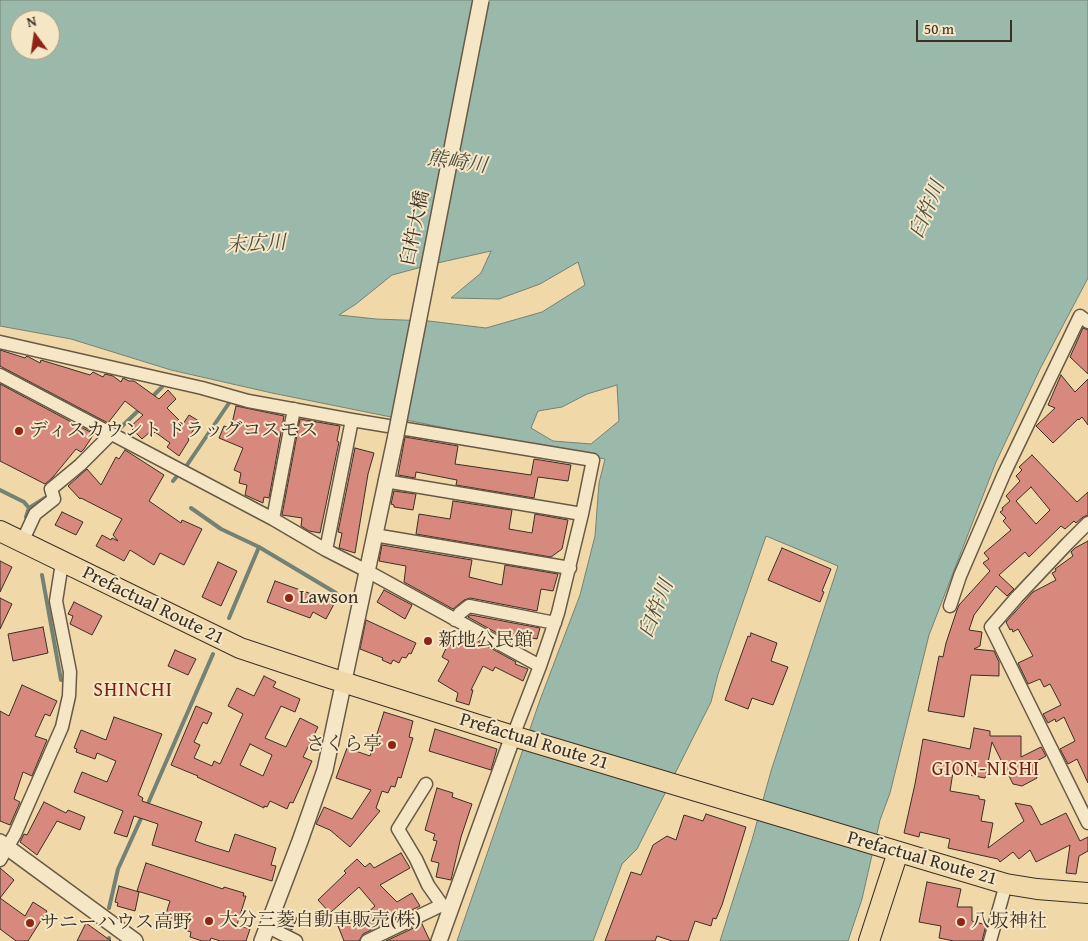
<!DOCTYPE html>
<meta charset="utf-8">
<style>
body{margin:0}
#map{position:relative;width:1088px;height:941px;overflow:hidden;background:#f0d8a8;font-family:"Gentium Book Plus",serif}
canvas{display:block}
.north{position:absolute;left:10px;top:10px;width:50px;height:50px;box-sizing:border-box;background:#f5e6c6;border:1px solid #aa9d86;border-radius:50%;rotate:346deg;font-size:14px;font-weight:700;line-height:20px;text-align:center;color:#3a3026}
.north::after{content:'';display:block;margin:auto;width:18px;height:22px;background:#8f2418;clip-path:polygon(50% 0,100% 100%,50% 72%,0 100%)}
.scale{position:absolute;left:916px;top:20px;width:96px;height:22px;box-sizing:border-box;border:2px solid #3a3026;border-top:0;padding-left:6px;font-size:15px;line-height:18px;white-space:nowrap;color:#3a3026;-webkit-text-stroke:4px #f5e6c6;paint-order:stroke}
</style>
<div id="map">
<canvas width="1088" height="941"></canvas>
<div class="north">N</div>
<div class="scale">50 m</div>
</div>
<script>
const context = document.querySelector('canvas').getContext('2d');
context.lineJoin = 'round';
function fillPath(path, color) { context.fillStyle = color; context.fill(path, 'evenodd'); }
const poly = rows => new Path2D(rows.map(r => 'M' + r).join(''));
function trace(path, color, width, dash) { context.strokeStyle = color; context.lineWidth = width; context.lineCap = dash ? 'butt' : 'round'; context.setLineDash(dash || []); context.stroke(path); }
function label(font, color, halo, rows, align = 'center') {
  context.font = font + ' "Gentium Book Plus","Noto Serif JP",serif'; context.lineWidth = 4; context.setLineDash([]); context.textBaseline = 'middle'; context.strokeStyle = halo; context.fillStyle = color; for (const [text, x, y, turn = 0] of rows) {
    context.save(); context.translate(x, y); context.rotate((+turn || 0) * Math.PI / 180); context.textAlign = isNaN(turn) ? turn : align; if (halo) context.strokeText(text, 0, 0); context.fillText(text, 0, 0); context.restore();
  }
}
const water = poly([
 [0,0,1088,0,1088,278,1040,369,996,462,929,635,890,793,880,820,862,899,848,941,720,941,752,840,771,771,838,566,766,536,718,674,711,702,637,849,622,864,593,941,457,941,540,700,580,595,595,536,599,483,605,459,515,442,272,393,171,370,71,339,0,326,0,0],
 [20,20,50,20,50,50,20,50,20,20],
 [491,251,481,273,451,298,499,299,540,284,578,262,585,285,542,312,486,328,429,321,376,319,339,315,356,304,392,275,433,264,491,251],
 [617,385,619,421,591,444,553,441,531,428,538,411,562,407,587,394,617,385]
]);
const stream = poly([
 [151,398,162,387],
 [117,431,141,408],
 [185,468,229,403],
 [173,481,178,475],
 [0,490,24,502,29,508],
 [191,508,221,529,259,547,336,593,342,602],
 [26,517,29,508,45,498],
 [42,575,61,680],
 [229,618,259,547],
 [146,808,213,654],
 [109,908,118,869,143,814],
 [109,941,109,938]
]);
const building = poly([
 [1083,328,1088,330,1088,374,1070,357,1083,328],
 [0,350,25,358,27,356,40,363,41,360,90,375,93,372,103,377,105,374,113,376,121,382,123,378,129,381,134,381,159,399,168,390,176,399,167,408,183,424,189,415,199,421,188,439,189,440,179,456,167,447,170,443,155,432,153,434,151,431,142,439,130,427,143,415,125,401,108,423,0,366,0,350],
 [1061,375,1075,392,1088,379,1088,425,1082,417,1079,420,1078,419,1053,443,1036,426,1055,408,1048,405,1061,375],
 [0,384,94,434,84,449,81,452,76,449,53,477,45,484,0,461,0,384],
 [236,406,284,416,269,498,264,497,263,503,245,495,247,485,239,483,241,473,234,470,243,448,219,438,224,426,231,428,236,406],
 [300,419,340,426,337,441,339,442,320,533,309,531,301,526,302,518,282,515,300,419],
 [405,437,458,446,455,464,531,475,534,459,571,465,568,481,538,477,534,498,456,485,457,480,416,472,415,478,398,475,405,437],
 [355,448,374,453,368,474,355,553,339,548,342,533,338,532,355,448],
 [125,450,164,475,149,501,181,523,182,520,202,529,184,565,160,553,154,565,130,550,124,561,96,546,102,535,111,540,112,538,118,541,113,535,122,519,81,498,80,499,68,486,87,469,101,485,116,457,119,459,125,450],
 [1032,455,1077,502,1088,492,1088,515,1083,517,1076,523,1074,521,1065,529,1061,526,1029,557,1025,552,999,575,1014,589,1007,596,996,586,974,615,969,630,982,632,980,646,974,649,994,651,999,662,999,676,971,675,964,717,928,711,939,656,943,657,946,643,957,610,959,605,990,571,983,563,989,559,984,553,1011,530,1003,521,1006,518,1000,512,1003,510,1002,508,1010,501,1006,496,1020,481,1016,476,1022,470,1019,467,1032,455],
 [1031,487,1050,510,1036,524,1016,501,1031,487],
 [394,491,416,494,413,510,394,507,394,505,391,504,394,491],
 [453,501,512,510,509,529,532,533,535,514,568,520,562,549,551,557,416,534,419,514,450,519,453,501],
 [62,512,83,522,76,535,55,525,62,512],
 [1088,541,1088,783,1077,759,1068,764,1060,749,1075,741,1064,717,1056,722,1055,719,1048,723,1043,714,1061,705,1050,684,1044,687,1040,679,1028,684,1018,663,1033,656,1018,629,1013,632,1012,629,1010,630,1006,622,1033,592,1056,580,1052,573,1056,571,1055,569,1073,556,1071,552,1075,548,1088,541],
 [382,545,472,560,469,577,502,585,505,565,558,574,553,591,541,589,537,611,470,598,464,600,453,609,404,582,406,566,379,561,382,545],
 [782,548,831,569,822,591,824,592,820,602,768,580,782,548],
 [0,561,12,567,0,592,0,561],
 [218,562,237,571,221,606,202,597,218,562],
 [275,581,320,597,334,604,326,619,313,612,310,618,267,602,275,581],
 [384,590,412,605,405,619,377,602,384,590],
 [0,598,12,604,0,629,0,598],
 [74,602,102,616,92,635,70,624,73,616,68,614,74,602],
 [471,615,540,628,537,639,532,638,531,640,497,633,468,617,471,615],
 [366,620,416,643,411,654,409,653,406,658,402,657,399,663,393,660,391,664,382,660,383,658,360,649,366,620],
 [43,627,48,653,13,661,8,634,43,627],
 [463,633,516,662,515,664,528,669,523,681,495,667,493,671,483,666,471,690,473,690,469,705,456,701,458,693,438,681,449,661,442,657,448,644,455,648,463,633],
 [751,633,777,643,771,661,788,667,773,705,752,698,748,709,725,700,748,636,750,637,751,633],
 [175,650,196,659,188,675,168,666,175,650],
 [264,676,276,682,273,687,300,699,295,712,281,706,265,738,286,747,300,718,318,727,303,757,312,761,293,803,290,802,287,809,270,801,267,807,264,806,264,808,197,777,198,776,171,765,196,706,212,713,207,724,203,722,194,742,200,745,194,758,212,766,214,761,220,764,243,714,228,706,237,688,254,696,264,676],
 [250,744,272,755,263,776,240,765,250,744],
 [22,685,57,701,50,716,45,714,35,736,47,740,32,776,23,772,14,799,20,802,10,825,0,821,0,711,9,716,22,685],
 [384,712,413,721,409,737,413,738,401,778,398,777,395,787,391,786,388,793,382,791,376,808,380,811,350,847,330,830,316,824,324,807,352,819,371,790,336,778,347,748,370,756,384,712],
 [114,717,162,734,138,795,143,798,142,801,202,822,195,841,206,845,229,852,235,834,276,848,271,865,276,866,272,881,152,845,158,824,134,816,127,837,114,833,123,811,74,792,82,772,107,782,116,761,97,753,95,759,76,752,77,749,74,748,81,730,106,740,114,717],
 [974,728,990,731,990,736,1021,736,1021,757,1041,747,1046,756,1035,762,1038,768,1033,770,1037,778,1022,786,1013,784,992,742,985,778,953,772,950,791,979,796,979,799,985,800,981,821,993,823,988,848,1024,821,1015,803,1031,806,1041,825,1066,813,1080,841,1088,837,1088,851,1079,856,1076,874,1066,873,1070,845,1036,862,1030,850,1019,859,1013,852,1000,862,998,859,948,848,950,839,920,832,919,837,904,833,915,784,923,739,970,749,974,728],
 [435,729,497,749,491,770,429,751,435,729],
 [437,788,453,793,452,797,472,804,461,837,451,880,436,877,439,863,431,861,437,841,433,840,435,834,425,830,437,788],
 [44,802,66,813,68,810,85,817,80,830,57,821,37,855,20,842,24,834,27,835,44,802],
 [706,814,746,827,722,905,716,919,713,918,711,926,695,921,688,941,672,941,657,936,655,941,605,941,631,872,641,875,653,845,667,836,676,840,684,815,703,821,706,814],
 [401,853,410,868,380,885,397,902,412,893,420,906,363,934,359,941,344,941,338,926,367,913,375,906,359,887,330,913,318,900,346,873,344,871,357,859,365,867,370,863,374,868,401,853],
 [146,863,223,889,224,887,244,893,243,896,246,896,237,925,250,929,246,941,220,941,211,938,210,941,202,941,190,937,191,932,163,923,170,901,137,891,146,863],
 [0,868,14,880,0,898,0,868],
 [927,882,961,889,957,907,972,907,972,921,986,925,982,941,954,941,939,938,941,926,919,922,927,882],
 [119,886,139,892,135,911,117,906,118,903,115,902,119,886],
 [0,898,25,916,33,902,47,911,28,941,16,941,0,929,0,898],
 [283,912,297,918,292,930,279,923,283,912],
 [86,923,111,941,77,941,86,923],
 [422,924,430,941,386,941,422,924]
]);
const minor = poly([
 [0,342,202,388,248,401,352,420,593,460,582,514,558,613,540,666,513,736],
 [0,375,273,519,326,550,367,571,540,666],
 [385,481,582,514],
 [273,519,294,409],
 [1088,523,1068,543,1017,597,991,627,1088,823],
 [374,535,570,568],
 [22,542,35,514,54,499,51,489,80,465,111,434],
 [326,550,352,420],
 [950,606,960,576,1004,474,1080,316,1088,322],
 [455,620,460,613,469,606,555,623],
 [426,784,398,829,416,859,428,885,442,905,451,908],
 [0,860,15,834,62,727,69,696,70,672,56,601,62,563],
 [268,927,296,941],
 [367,941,442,905],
 [990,941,1006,884]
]);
const tertiary = poly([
 [0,842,135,941],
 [262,941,300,841,325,770,396,435],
 [439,941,513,736]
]);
const primary = poly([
 [0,531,240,648,327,677,513,736,1006,884,1037,889,1088,893],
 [869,941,898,852]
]);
const tertiaryBridge = poly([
 [396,435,481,0]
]);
const markers = [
 [19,431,5,"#8f2418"],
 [289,598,5,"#8f2418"],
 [428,641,5,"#8f2418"],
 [392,745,5,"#8f2418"],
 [209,921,5,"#8f2418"],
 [961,922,5,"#8f2418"],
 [30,923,5,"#8f2418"]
];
const streetNames = [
 ["臼杵大橋",416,228,-78],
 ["Prefactual Route 21",153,606,26],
 ["Prefactual Route 21",534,742,17],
 ["Prefactual Route 21",922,859,16]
];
const poiNames = [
 ["ディスカウント ドラッグコスモス",29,431],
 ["Lawson",299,598],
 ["新地公民館",438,641],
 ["さくら亭",382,745,"right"],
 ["大分三菱自動車販売(株)",219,921],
 ["八坂神社",971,922],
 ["サニーハウス高野",40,923]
];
const waterNames = [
 ["熊崎川",457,163,8],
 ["臼杵川",928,210,-67],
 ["末広川",256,245,-3],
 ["臼杵川",657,609,-68]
];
const neighbourhoodNames = [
 ["SHINCHI",133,691],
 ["GION-NISHI",986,770]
];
fillPath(water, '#9ab9aa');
trace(water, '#748275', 1);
trace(stream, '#748275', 4);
fillPath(building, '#d8897d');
trace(building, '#3a3026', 1);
trace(minor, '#685a46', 15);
trace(tertiary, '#685a46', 18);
trace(primary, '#3a3026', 22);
trace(minor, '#f5e6c6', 12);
trace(tertiary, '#f5e6c6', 15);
trace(primary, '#f0d8a8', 20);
trace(tertiaryBridge, '#685a46', 18, []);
trace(tertiaryBridge, '#f5e6c6', 15);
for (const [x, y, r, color] of markers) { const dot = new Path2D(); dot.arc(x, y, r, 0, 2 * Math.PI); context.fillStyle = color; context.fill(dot); trace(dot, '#f5e6c6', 2); }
label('19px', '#3a3026', '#f5e6c6', streetNames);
label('19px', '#3a3026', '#f5e6c6', poiNames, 'left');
label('italic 20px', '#4d4b40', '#f5e6c6', waterNames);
context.letterSpacing = '1px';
label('20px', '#7a1f14', '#f5e6c6', neighbourhoodNames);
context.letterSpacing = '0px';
</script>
